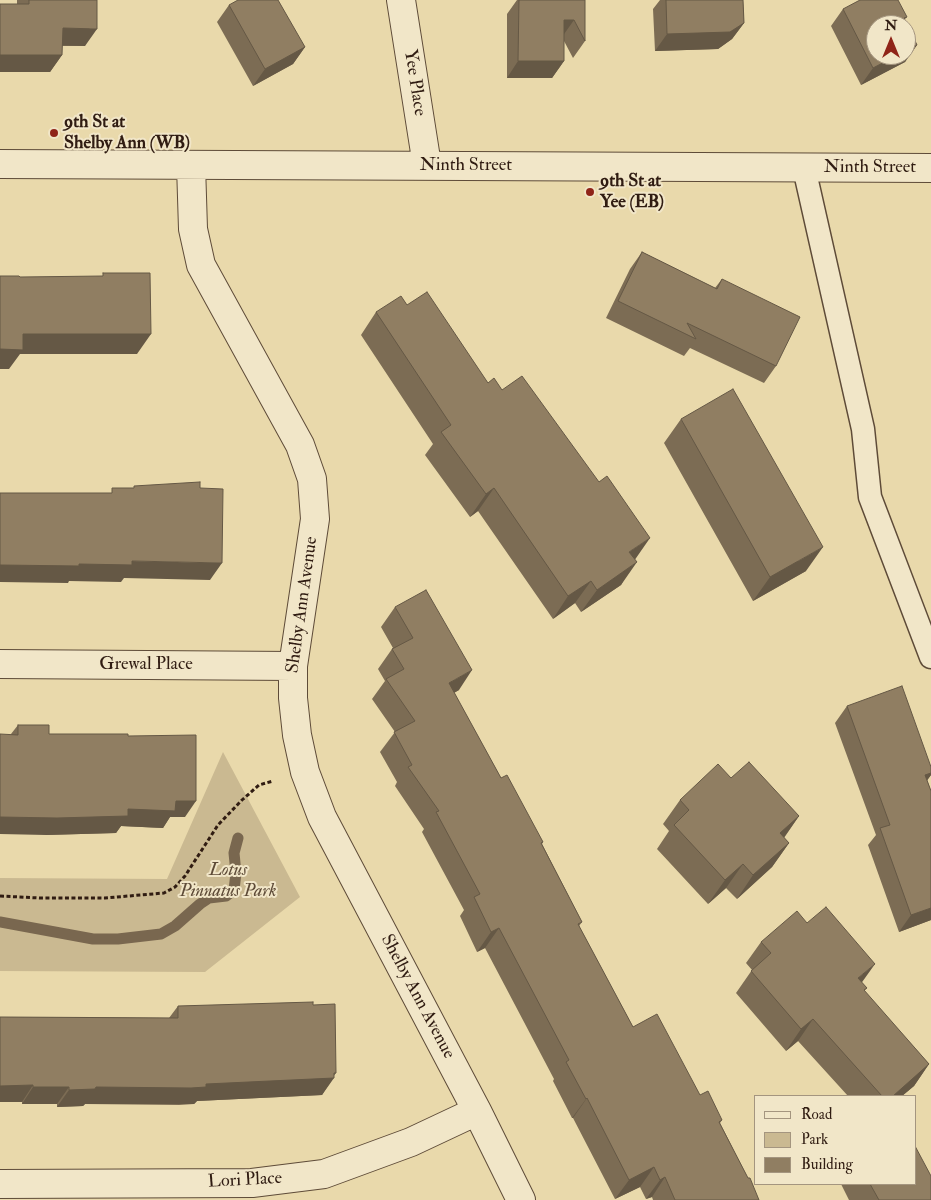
<!DOCTYPE html>
<style>
body{margin:0}
#map{position:relative;width:931px;height:1200px;overflow:hidden;background:#e9d9ab;font-family:"IM FELL Double Pica",serif}
canvas{display:block}
.legend{position:absolute;left:754px;top:1095px;width:162px;height:90px;box-sizing:border-box;background:#f1e6c8;border:1px solid #a4957f;margin:0;padding:6px 9px;list-style:none;font-size:15px;color:#301c12}
.legend li{display:flex;align-items:center;gap:10px;height:25px}
.legend b{width:25px;border:1px solid #a4957f}
.north{position:absolute;left:866px;top:15px;width:50px;height:50px;box-sizing:border-box;background:#f1e6c8;border:1px solid #a4957f;border-radius:50%;rotate:0deg;font-size:14px;font-weight:700;line-height:20px;text-align:center;color:#301c12}
.north::after{content:'';display:block;margin:auto;width:18px;height:22px;background:#8f2418;clip-path:polygon(50% 0,100% 100%,50% 72%,0 100%)}
</style>
<div id="map">
<canvas width="931" height="1200"></canvas>
<ul class="legend">
<li><b style="height:6px;background:#f1e6c8"></b>Road</li>
<li><b style="height:14px;background:#cab991"></b>Park</li>
<li><b style="height:14px;background:#907e62"></b>Building</li>
</ul>
<div class="north">N</div>
</div>
<script>
const context = document.querySelector('canvas').getContext('2d');
context.lineJoin = 'round';
function fillPath(path, color) { context.fillStyle = color; context.fill(path, 'evenodd'); }
const poly = rows => new Path2D(rows.map(r => 'M' + r).join(''));
function trace(path, color, width, dash) { context.strokeStyle = color; context.lineWidth = width; context.lineCap = dash ? 'butt' : 'round'; context.setLineDash(dash || []); context.stroke(path); }
function label(font, color, halo, rows, align = 'center') {
  context.font = font + ' "IM FELL Double Pica",serif'; context.lineWidth = 4; context.setLineDash([]); context.textBaseline = 'middle'; context.strokeStyle = halo; context.fillStyle = color; for (const [text, x, y, turn = 0] of rows) {
    context.save(); context.translate(x, y); context.rotate((+turn || 0) * Math.PI / 180); context.textAlign = isNaN(turn) ? turn : align; if (halo) context.strokeText(text, 0, 0); context.fillText(text, 0, 0); context.restore();
  }
}
const green = poly([
 [223,752,300,897,205,972,0,971,0,878,167,879]
]);
const stream = poly([
 [0,922,93,939,118,939,161,934,175,926,200,904,209,898,226,896,234,890,236,873,234,853,238,838]
]);
const path = poly([
 [0,896,39,898,105,898,164,893,175,887,185,876,218,825,242,800,259,785,273,781]
]);
const service = poly([
 [804,168,863,429,870,497,931,657]
]);
const minor = poly([
 [401,0,427,165],
 [0,164,931,168],
 [191,165,193,229,201,265,300,445,312,479,315,519,293,666,293,698,297,735,305,772,322,817,477,1111,521,1200],
 [0,664,293,666],
 [0,1184,252,1183,324,1174,411,1142,477,1111]
]);
const wall = poly([
 [17,0,97,0,85,46,62,46,62,55,50,72,0,72,17,4],
 [517,0,585,0,585,41,573,58,564,41,564,61,552,78,507,78,507,14],
 [660,0,743,0,744,23,732,39,718,49,655,51,653,9],
 [229,5,305,47,293,64,253,86,217,22],
 [843,9,907,17,904,20,917,45,905,62,861,85,831,26],
 [642,252,715,288,722,279,776,366,764,383,690,348,684,356,606,318,630,269],
 [407,305,488,383,502,390,635,560,621,585,581,612,575,603,553,619,478,511,470,517,425,455,433,444,361,335,376,312],
 [681,419,806,571,753,601,664,443],
 [395,607,459,690,454,693,501,778,543,842,542,844,582,922,579,926,633,1027,700,1095,722,1120,720,1123,759,1200,653,1200,652,1197,646,1199,640,1187,615,1199,573,1118,572,1118,553,1081,554,1079,485,948,477,952,460,916,464,910,422,832,424,829,395,786,397,782,380,752,395,732,372,699,385,681,378,669,392,649,393,648,381,627],
 [847,706,931,767,931,775,927,780,931,791,931,920,899,932,868,845,876,835,835,723],
 [18,725,49,734,128,736,185,817,170,817,163,828,121,826,116,833,46,835,11,734],
 [731,778,799,816,784,838,789,843,772,867,737,899,726,888,708,904,657,849,669,831,663,824,680,800],
 [761,942,862,983,867,988,864,991,929,1064,914,1086,902,1096,848,1096,798,1041,786,1051,736,993,752,970,746,963],
 [313,1005,334,1076,322,1095,197,1101,194,1104,179,1105,85,1104,83,1106,57,1107,57,1104,22,1104,22,1102,0,1102,0,1017,169,1018,178,1006],
 [841,1184,915,1184,931,1200,849,1200]
]);
const shadedWall = poly([
 [564,20,574,20,562,37],
 [744,23,732,39,718,49,655,51,667,34],
 [63,28,97,29,85,46,51,45],
 [917,45,905,62,861,85,873,68,898,55,906,55,906,51],
 [305,47,293,64,253,86,265,69],
 [0,55,62,55,50,72,0,72],
 [518,61,564,61,552,78,507,78],
 [23,334,151,334,137,354,20,354,9,369,0,369,0,349],
 [494,488,478,511,470,517,486,494],
 [650,538,634,561,629,552],
 [823,547,806,571,753,601,770,577],
 [132,561,222,563,210,580,124,578,121,582,69,581,68,583,0,582,0,565,79,564],
 [637,562,621,585,581,612,597,590],
 [591,581,575,603,553,619,568,596],
 [472,670,459,690,435,703,449,683],
 [931,773,931,775,921,789,925,775],
 [176,801,196,801,185,817,170,817,163,828,121,826,116,833,46,835,0,834,0,817],
 [799,816,782,840,780,833],
 [789,843,772,867,737,899,753,875],
 [743,864,726,888,708,904,725,880],
 [931,908,931,920,899,932,911,915],
 [499,928,485,948,477,952,491,932],
 [875,964,860,985,858,978],
 [813,1019,798,1041,786,1051,801,1029],
 [929,1064,914,1086,902,1096,893,1096],
 [336,1073,332,1078,334,1078,322,1095,197,1101,194,1104,85,1104,83,1106,57,1107,69,1090,96,1087,206,1084],
 [33,1085,22,1102,0,1102,0,1086],
 [33,1087,69,1087,57,1104,22,1104],
 [587,1098,573,1118,572,1118,586,1099],
 [654,1167,640,1187,615,1199,629,1180],
 [665,1177,652,1197,646,1199,660,1180]
]);
const building = poly([
 [29,0,97,0,97,29,63,28,62,55,0,55,0,4,29,4,29,0],
 [238,0,278,0,305,47,265,69,229,5,238,0],
 [519,0,585,0,585,41,574,20,564,20,564,61,518,61,519,0],
 [666,0,743,0,744,23,730,32,667,34,666,0],
 [860,0,898,0,907,17,904,18,917,45,906,51,906,25,876,25,876,55,898,55,873,68,843,9,860,0],
 [642,252,717,289,722,279,800,317,776,366,687,323,696,339,618,301,642,252],
 [103,273,150,273,151,334,23,334,23,350,0,349,0,276,19,276,20,277,103,276,103,273],
 [427,292,488,383,494,378,502,390,522,376,599,482,607,476,650,538,629,552,637,562,597,590,591,581,568,596,494,488,486,494,441,432,451,425,376,312,401,296,407,305,427,292],
 [733,389,823,547,770,577,681,419,733,389],
 [200,482,200,488,223,489,222,563,132,561,132,565,79,564,79,566,0,565,0,493,112,493,112,488,134,488,134,486,200,482],
 [426,590,472,670,449,683,501,778,507,775,543,842,541,843,582,922,578,924,633,1027,657,1014,700,1095,708,1091,722,1120,719,1122,748,1178,750,1178,759,1200,675,1200,665,1177,660,1180,654,1167,629,1180,587,1098,586,1099,566,1062,569,1060,499,928,491,932,474,897,480,894,436,812,439,811,408,767,412,765,394,732,415,721,386,679,404,669,392,649,413,638,395,607,426,590],
 [902,686,931,767,931,773,925,775,931,791,931,908,911,915,880,828,890,825,847,706,902,686],
 [18,725,49,725,49,734,128,734,128,736,196,735,196,801,176,801,175,811,128,809,128,816,57,818,0,817,0,734,18,735,18,725],
 [749,762,799,816,780,833,789,843,753,875,743,864,725,880,674,825,689,810,680,800,718,764,731,778,749,762],
 [826,907,875,964,858,978,867,988,864,990,929,1064,893,1096,882,1096,813,1019,801,1029,751,971,771,953,761,942,797,911,807,923,826,907],
 [313,1002,313,1005,335,1004,336,1073,334,1073,334,1078,206,1084,206,1087,191,1088,96,1087,95,1089,69,1090,69,1087,33,1087,33,1085,0,1086,0,1017,178,1018,178,1006,313,1002],
 [915,1146,931,1176,931,1200,879,1200,870,1184,915,1184,915,1146]
]);
const markers = [
 [54,133,5,"#8f2418"],
 [590,192,5,"#8f2418"]
];
const streetNames = [
 ["Yee Place",414,83,81],
 ["Ninth Street",466,166],
 ["Ninth Street",870,168],
 ["Shelby Ann Avenue",303,605,-82],
 ["Grewal Place",146,665],
 ["Shelby Ann Avenue",417,997,62],
 ["Lori Place",245,1181,-3]
];
const poiNames = [
 ["9th St at",64,123],
 ["Shelby Ann (WB)",64,144],
 ["9th St at",600,182],
 ["Yee (EB)",600,203]
];
const parkNames = [
 ["Lotus",228,871],
 ["Pinnatus Park",228,892]
];
fillPath(green, '#cab991');
trace(stream, '#79674f', 11);
trace(service, '#5e4b38', 25);
trace(minor, '#5e4b38', 30);
trace(path, '#301c12', 3, [4, 2.5]);
trace(service, '#f1e6c8', 22);
trace(minor, '#f1e6c8', 28);
fillPath(wall, '#7c6c54');
fillPath(shadedWall, '#655845');
fillPath(building, '#907e62');
trace(building, '#655845', 1);
for (const [x, y, r, color] of markers) { const dot = new Path2D(); dot.arc(x, y, r, 0, 2 * Math.PI); context.fillStyle = color; context.fill(dot); trace(dot, '#f1e6c8', 2); }
label('18px', '#301c12', '#f1e6c8', streetNames);
label('bold 18px', '#301c12', '#f1e6c8', poiNames, 'left');
label('italic 18px', '#5e4b38', '#f1e6c8', parkNames);
</script>
